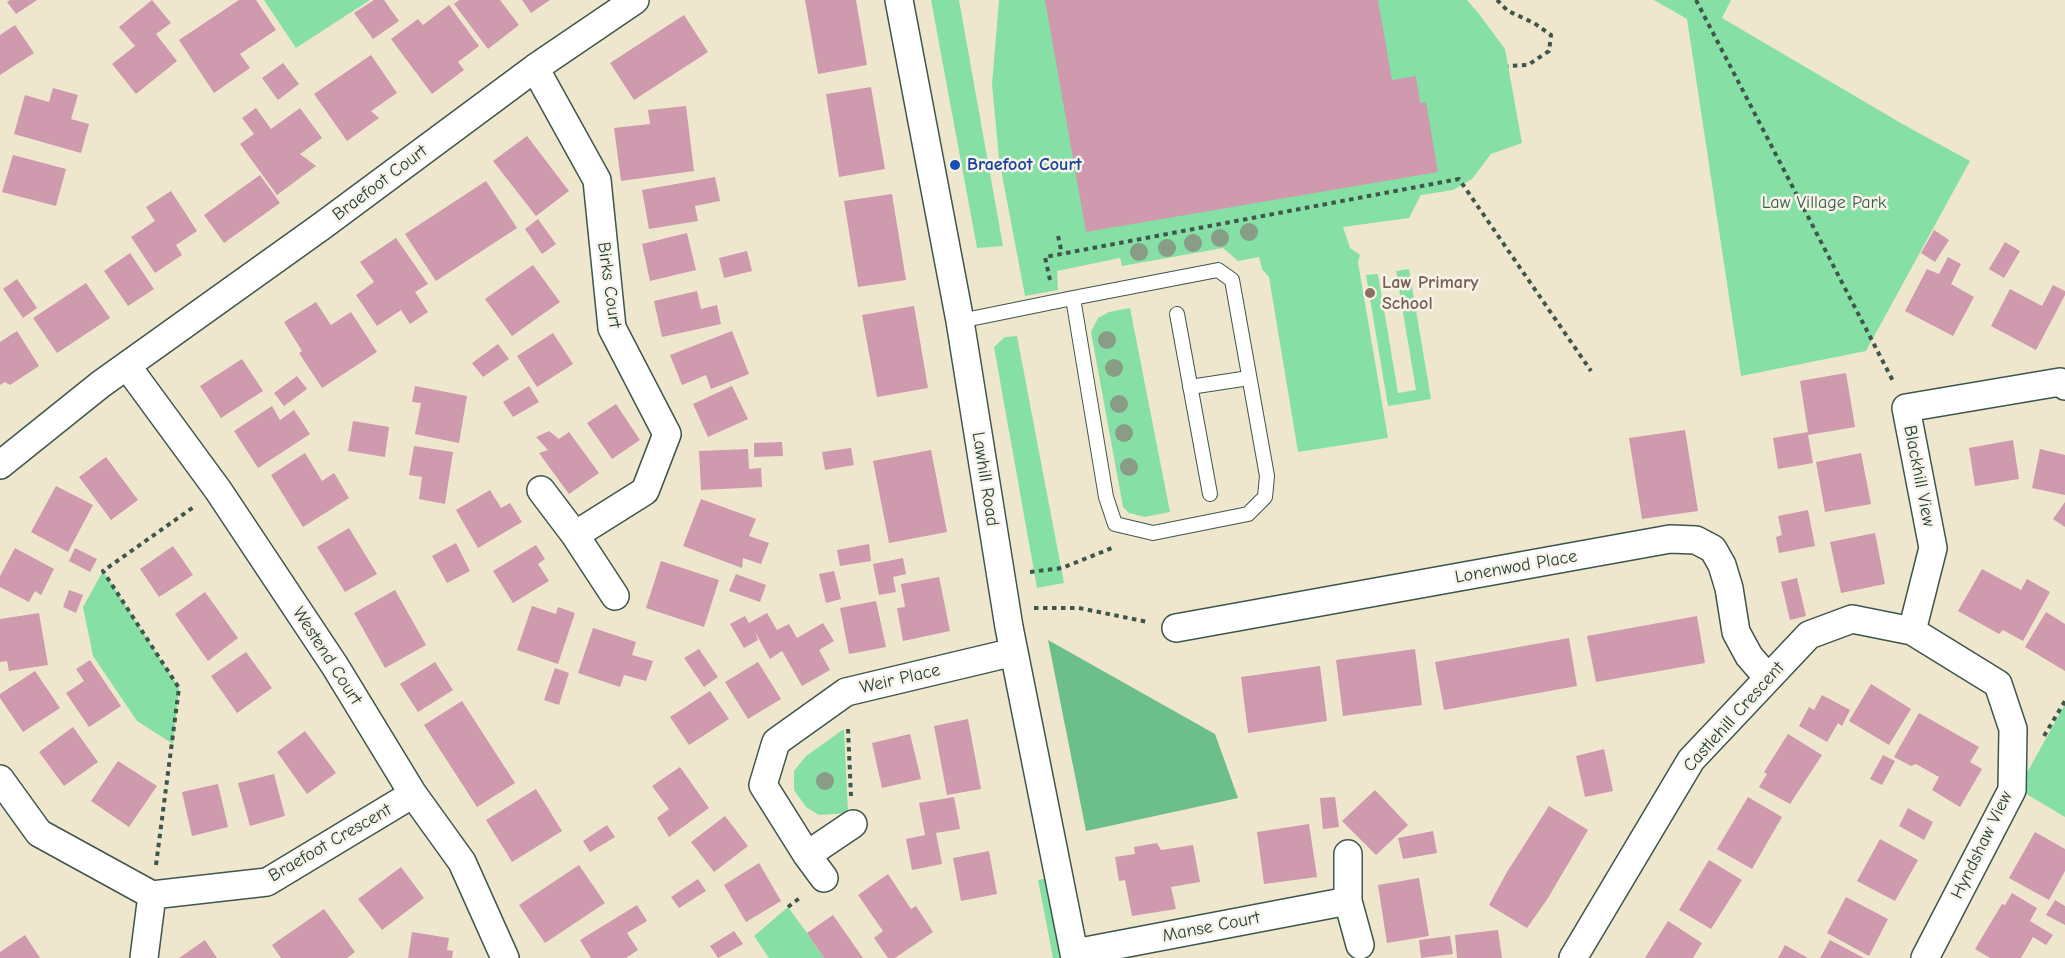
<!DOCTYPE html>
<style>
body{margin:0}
canvas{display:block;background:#efe7cd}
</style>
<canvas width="2065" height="958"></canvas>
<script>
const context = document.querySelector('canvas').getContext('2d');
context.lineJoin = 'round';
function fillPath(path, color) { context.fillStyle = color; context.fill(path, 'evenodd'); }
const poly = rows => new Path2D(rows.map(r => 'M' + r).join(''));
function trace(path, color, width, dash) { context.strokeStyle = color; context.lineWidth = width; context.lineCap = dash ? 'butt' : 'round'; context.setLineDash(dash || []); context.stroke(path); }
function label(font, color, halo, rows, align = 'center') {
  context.font = font + ' "Comic Neue",sans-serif'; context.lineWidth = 5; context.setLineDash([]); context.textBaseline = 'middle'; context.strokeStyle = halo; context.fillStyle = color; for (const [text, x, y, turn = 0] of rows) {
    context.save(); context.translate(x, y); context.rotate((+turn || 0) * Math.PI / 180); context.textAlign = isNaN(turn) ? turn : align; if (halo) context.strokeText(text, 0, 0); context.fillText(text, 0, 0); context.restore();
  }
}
const green = poly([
 [264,0,370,0,296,48],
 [931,0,959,0,1003,246,977,248],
 [999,0,1467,0,1479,14,1505,49,1522,143,1491,154,1472,179,1453,190,1421,195,1409,218,1343,227,1350,248,1360,255,1358,262,1388,438,1298,452,1269,277,1262,269,1259,257,1238,261,1223,248,1122,266,1120,258,1057,271,1058,290,1025,296,999,159,992,84],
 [1654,0,1731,0,1722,18,1906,126,1970,161,1866,351,1741,376,1687,19],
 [1409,269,1431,399,1388,406,1366,275,1378,274,1398,393,1416,390,1396,271],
 [1130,308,1170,512,1145,517,1129,513,1123,507,1091,332,1098,318,1109,312],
 [1017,336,1064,583,1037,588,994,347,1005,337],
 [103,571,179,688,173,744,137,721,93,656,83,607],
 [2065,704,2065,817,2018,789],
 [844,729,848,813,819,815,806,807,794,790,794,771,806,756],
 [1047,878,1063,958,1053,958,1038,880],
 [788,907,807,933,824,958,769,958,754,936]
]);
const forest = poly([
 [1048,640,1215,734,1238,798,1086,831]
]);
const building = poly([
 [10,0,37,0,16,14,7,2],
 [152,0,171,23,156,34,177,61,136,94,112,64,135,46,119,27],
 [239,0,256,0,276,30,240,54,250,68,214,93,179,40],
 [374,0,384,0,399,21,373,39,354,13],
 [459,0,500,0,519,25,488,49,454,4],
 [522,0,550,0,531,13],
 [805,0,856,0,867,65,818,74],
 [1045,0,1378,0,1392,80,1416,76,1420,103,1426,102,1438,172,1086,232],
 [449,5,479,46,458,62,464,70,432,94,391,39,418,19,423,25],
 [684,15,708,52,634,100,610,63],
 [15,25,34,53,0,75,0,35],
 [371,55,397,93,371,111,379,118,347,141,314,94],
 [283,63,299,84,278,100,262,78],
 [871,87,885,169,839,177,826,94],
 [53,88,78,95,71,119,89,124,81,153,14,134,25,95,49,102],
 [686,106,694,171,621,181,614,128,650,124,648,110],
 [256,108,271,129,300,108,322,138,300,154,316,166,277,195,240,144,254,134,242,118],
 [527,136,569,191,536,216,493,161],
 [13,155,66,169,56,206,2,192],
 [260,175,280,203,224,243,204,215],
 [715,177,720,201,695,206,698,221,649,229,642,190],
 [486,181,517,228,436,281,405,234],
 [171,191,197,231,176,245,182,255,155,273,131,237,155,221,146,207],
 [892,194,906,280,858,287,844,201],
 [538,219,556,244,542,254,525,229],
 [1934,230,1949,240,1935,262,1921,253],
 [687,233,696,270,650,281,642,244],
 [396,238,428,284,415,292,428,312,410,324,401,310,377,326,356,295,374,282,360,262],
 [2005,242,2020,251,2004,278,1989,269],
 [747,251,752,271,724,278,719,258],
 [130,253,154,289,128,306,104,271],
 [1948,257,1961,264,1951,284,1974,297,1953,336,1905,311,1927,269,1939,274],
 [533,265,560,302,512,336,485,299],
 [17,279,37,308,23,318,3,289],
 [86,283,110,318,57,353,33,318],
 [2053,285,2065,291,2065,295,2036,350,1991,326,2010,289,2042,306],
 [697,291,701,309,717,305,721,324,662,337,654,301],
 [316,302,331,325,351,312,377,352,322,388,299,353,302,351,284,322],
 [914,306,928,388,877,397,862,315],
 [17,331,39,366,10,385,5,382,0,385,0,342],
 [732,331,749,374,711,389,706,375,682,385,670,355],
 [553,333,573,364,537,387,517,356],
 [498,344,509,359,483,377,472,363],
 [242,359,263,391,221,418,200,386],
 [1846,373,1855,427,1808,435,1813,463,1778,469,1773,438,1808,432,1800,381],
 [297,376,307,389,284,406,274,393],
 [415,386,467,396,459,443,415,434,421,403,412,402],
 [529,386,539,402,513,417,503,402],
 [732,386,748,419,708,437,693,404],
 [616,404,640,440,612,459,587,423],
 [272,406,280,420,294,410,310,434,258,468,234,431],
 [353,421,389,427,385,457,348,451],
 [1685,430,1698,511,1642,519,1629,438],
 [549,431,559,439,569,432,599,473,569,494,539,453,548,450,536,437],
 [2013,440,2019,479,1975,486,1969,448],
 [782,442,783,456,754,457,754,443],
 [414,446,453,452,445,504,419,499,422,477,409,475],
 [851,448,854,465,825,470,822,452],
 [748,449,749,469,761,468,762,487,701,490,699,451],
 [2040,449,2065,455,2065,495,2032,488],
 [931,450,947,532,889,543,873,461],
 [305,453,322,481,334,473,349,498,303,527,271,475],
 [1861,453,1871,504,1825,512,1816,462],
 [106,457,138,500,111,520,79,477],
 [56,486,93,505,68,552,31,532],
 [490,490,501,508,510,503,522,522,478,548,456,510],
 [701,499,756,519,749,536,769,543,761,564,743,558,742,568,683,546],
 [2065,502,2065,527,2053,519],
 [1808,510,1815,546,1779,553,1776,537,1782,535,1778,516],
 [349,528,377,574,345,592,317,547],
 [1875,533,1885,584,1841,593,1830,542],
 [456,543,470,571,447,583,432,556],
 [869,544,871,561,840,566,837,550],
 [536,545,545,559,538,564,549,581,513,603,493,571],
 [173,546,193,575,159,597,140,569],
 [15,548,54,569,41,595,35,591,29,602,0,587,0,576],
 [75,548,97,559,90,572,69,561],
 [903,558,906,574,893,577,896,592,879,595,873,564],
 [661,561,719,580,704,627,646,608],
 [1982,569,2021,590,2027,579,2050,592,2023,641,2003,630,1999,634,1958,611],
 [834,571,841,599,826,603,819,574],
 [736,574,766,585,760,602,729,591],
 [939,577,950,631,903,641,897,608,905,607,901,584],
 [1797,578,1806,616,1790,620,1781,582],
 [69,590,83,595,76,613,63,607],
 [395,590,426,645,385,668,354,613],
 [205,592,238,638,208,661,175,614],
 [876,601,886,647,849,654,840,608],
 [532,606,556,614,558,607,575,613,558,664,517,650],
 [2046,612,2065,624,2065,671,2025,647],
 [39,613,48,665,9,671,7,661,0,662,0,619],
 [767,613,777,630,789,624,797,638,823,623,834,641,819,650,830,670,802,686,782,651,770,659,755,632,758,640,744,648,730,624,745,616,749,623],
 [1697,616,1705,663,1596,682,1587,636],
 [593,628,636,642,632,655,653,661,646,681,624,675,620,687,578,673],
 [1569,638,1577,686,1444,710,1435,662],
 [699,649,718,677,704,687,684,658],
 [1415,649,1422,705,1343,716,1336,660],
 [246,652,272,688,237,713,211,676],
 [90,660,121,706,89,727,66,693,84,681,76,669],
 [435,662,453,690,418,712,400,684],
 [758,662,781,699,748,719,725,682],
 [1320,666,1327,721,1248,733,1241,677],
 [555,668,569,673,559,705,544,700],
 [35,671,60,708,23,732,0,698,0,694],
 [1871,684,1911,709,1889,745,1849,721],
 [710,691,729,719,689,745,670,717],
 [1822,695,1850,710,1842,726,1838,723,1827,742,1799,726,1809,707,1814,710],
 [462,701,515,783,477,807,424,725],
 [1919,713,1979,747,1970,762,1982,769,1960,807,1932,790,1939,777,1916,764,1911,766,1894,757],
 [968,719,981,789,947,795,934,726],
 [73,727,98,762,64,786,39,752],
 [305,731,336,773,307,794,277,752],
 [910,734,921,779,882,788,872,743],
 [1788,734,1822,755,1790,804,1759,787,1767,774,1764,772],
 [1604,749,1613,791,1585,797,1576,756],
 [1883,755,1895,761,1882,785,1870,779],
 [118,761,157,786,129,827,91,801],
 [680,767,709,808,669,837,657,818,669,809,652,786],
 [274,774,285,816,250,826,238,783],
 [218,784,228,827,192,836,182,792],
 [536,789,562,831,512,862,486,820],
 [1375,790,1408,825,1376,855,1342,821],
 [954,797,960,829,936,833,942,864,912,870,906,839,925,835,919,803],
 [1335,797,1339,827,1323,829,1320,798],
 [1748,797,1782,817,1752,869,1717,849],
 [1549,806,1588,830,1548,898,1527,928,1489,905,1507,872],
 [1908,808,1933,822,1924,840,1899,826],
 [725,816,748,846,714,872,691,842],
 [1309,824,1317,877,1264,884,1257,832],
 [607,825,615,837,590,852,583,841],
 [1433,831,1437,853,1403,859,1398,838],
 [2035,832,2065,849,2065,871,2049,900,2009,878],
 [1880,839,1918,860,1895,901,1857,881],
 [1157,843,1161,850,1193,845,1200,882,1171,887,1176,909,1132,916,1125,880,1119,881,1115,857,1135,854,1134,847],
 [989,851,997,894,961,901,953,858],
 [1709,860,1742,880,1711,929,1679,910],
 [759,863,781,901,746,922,724,885],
 [579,865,605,903,545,943,519,905],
 [401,867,424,898,382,930,358,899],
 [888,874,911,909,916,906,933,932,895,958,888,958,874,938,883,931,858,895],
 [1419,878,1429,936,1387,943,1378,885],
 [698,879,706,891,679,908,671,897],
 [2012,893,2037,908,2030,921,2053,935,2046,945,2033,937,2021,958,1990,958,1975,949,2002,904,2005,905],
 [1846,897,1888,919,1869,956,1827,933],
 [2055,900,2065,906,2065,925,2046,915],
 [637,905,647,921,627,933,638,950,626,958,591,958,580,940],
 [324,909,355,952,347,958,281,958,272,945],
 [833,915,863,958,824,958,807,933],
 [1668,921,1702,943,1693,958,1645,958],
 [1498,930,1502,958,1457,958,1455,935],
 [734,931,743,944,718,958,710,946],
 [412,932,449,938,447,950,453,951,452,958,408,958],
 [25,935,40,958,0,958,0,952],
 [1450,936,1453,954,1421,958,1419,940],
 [205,940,217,958,179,958],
 [1830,940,1864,958,1820,958],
 [1785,945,1808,958,1778,958]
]);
const path = poly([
 [1497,0,1508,11,1534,23,1551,35,1549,51,1528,65,1508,66],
 [1696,0,1894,383],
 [1058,236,1062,254],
 [1050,280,1045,257,1459,179,1591,371],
 [1030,572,1062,568,1112,548],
 [1034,608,1079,608,1148,622],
 [848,729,851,796],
 [2044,736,2065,701],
 [156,865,179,688,103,571,195,506],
 [788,907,801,897]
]);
const lane = poly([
 [1177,314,1210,494],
 [960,321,1073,298,1218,270,1232,280,1267,476,1265,497,1248,514,1153,533,1115,524,1106,497,1073,298],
 [1190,387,1249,378]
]);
const street = poly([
 [899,0,960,321,1009,627,1075,958],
 [535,68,597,180,612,328,667,434,645,491,575,535,541,490],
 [127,366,218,490,335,666,413,794,462,862,505,958],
 [0,465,101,384,322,226,535,68,635,0],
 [575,535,615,596],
 [1176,628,1670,539,1696,540,1713,549,1722,565,1729,588,1736,632,1749,656,1768,678],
 [1912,631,1933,548,1906,408,2060,382,2065,386],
 [0,779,39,833,152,895,267,882,413,794],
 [1348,854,1348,901,1360,945],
 [807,855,853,824],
 [824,878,807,855,763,785,776,742,846,692,1014,652],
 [1075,953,1348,901],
 [144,958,152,895],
 [1573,958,1691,760,1809,635,1852,619,1912,631,1998,684,2013,729,2012,790,1925,958]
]);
const trees = [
 [1249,232],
 [1220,238],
 [1193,243],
 [1167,248],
 [1139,252],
 [1107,340],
 [1114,368],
 [1119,404],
 [1124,433],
 [1129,467],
 [825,781]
];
const markers = [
 [955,165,6,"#1a4fb4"],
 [1370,293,6,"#8d6e63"]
];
const transitNames = [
 ["Braefoot Court",967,165]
];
const streetNames = [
 ["Braefoot Court",380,183,-37],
 ["Birks Court",609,285,82],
 ["Blackhill View",1919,476,79],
 ["Lawhill Road",985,479,81],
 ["Lonenwod Place",1516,567,-10],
 ["Westend Court",327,656,57],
 ["Weir Place",900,679,-13],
 ["Castlehill Crescent",1734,717,-48],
 ["Braefoot Crescent",330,843,-30],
 ["Hyndshaw View",1982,845,-64],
 ["Manse Court",1211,927,-11]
];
const parkNames = [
 ["Law Village Park",1824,203]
];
const educationNames = [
 ["Law Primary",1382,283],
 ["School",1382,304]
];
fillPath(green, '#86e0a6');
fillPath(forest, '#6cbe8b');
fillPath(building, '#cf99ae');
trace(lane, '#3e564b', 16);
trace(street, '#3e564b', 30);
trace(path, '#3e564b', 4, [4.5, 4.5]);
trace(lane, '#fff', 14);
trace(street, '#fff', 27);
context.fillStyle = '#889c86';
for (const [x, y] of trees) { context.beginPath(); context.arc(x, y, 9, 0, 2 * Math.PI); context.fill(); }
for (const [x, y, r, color] of markers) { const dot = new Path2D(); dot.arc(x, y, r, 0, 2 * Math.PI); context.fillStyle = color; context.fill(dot); trace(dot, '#f7f3e8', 2); }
label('bold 18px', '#164399', '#f7f3e8', transitNames, 'left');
label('18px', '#1f3d34', '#f7f3e8', streetNames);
label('18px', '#345e4b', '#f7f3e8', parkNames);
label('bold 18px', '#785e54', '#f7f3e8', educationNames, 'left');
</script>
